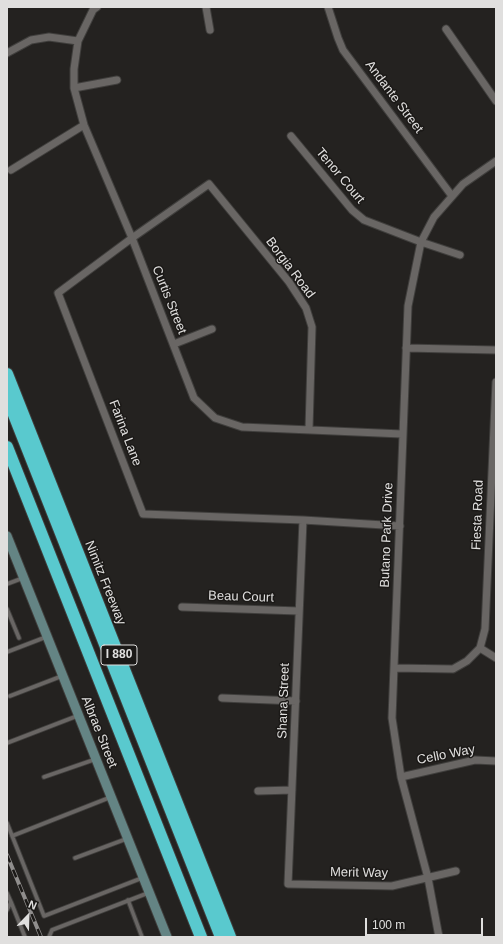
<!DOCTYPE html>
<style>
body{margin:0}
#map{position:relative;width:503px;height:944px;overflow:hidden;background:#242220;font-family:Helvetica,sans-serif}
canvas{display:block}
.frame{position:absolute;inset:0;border:8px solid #e0dfde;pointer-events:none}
.north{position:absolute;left:8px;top:896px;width:40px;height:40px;-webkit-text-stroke:3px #1b1917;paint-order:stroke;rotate:23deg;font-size:11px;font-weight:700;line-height:16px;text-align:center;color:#e0dfde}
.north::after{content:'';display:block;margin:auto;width:14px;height:18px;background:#e0dfde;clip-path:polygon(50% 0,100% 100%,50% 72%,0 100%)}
.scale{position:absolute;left:365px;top:918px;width:118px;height:18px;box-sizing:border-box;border:2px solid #e0dfde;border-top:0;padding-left:5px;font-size:12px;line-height:14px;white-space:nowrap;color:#e0dfde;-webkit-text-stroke:3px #1b1917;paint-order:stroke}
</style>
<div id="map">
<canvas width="503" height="944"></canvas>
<div class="frame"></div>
<div class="north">N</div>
<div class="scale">100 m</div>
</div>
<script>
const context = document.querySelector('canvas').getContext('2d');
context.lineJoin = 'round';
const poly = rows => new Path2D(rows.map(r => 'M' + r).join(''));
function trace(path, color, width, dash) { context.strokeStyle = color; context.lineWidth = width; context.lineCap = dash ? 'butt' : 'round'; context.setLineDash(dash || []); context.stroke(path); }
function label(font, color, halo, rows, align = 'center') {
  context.font = font + ' Helvetica,sans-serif'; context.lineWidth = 3; context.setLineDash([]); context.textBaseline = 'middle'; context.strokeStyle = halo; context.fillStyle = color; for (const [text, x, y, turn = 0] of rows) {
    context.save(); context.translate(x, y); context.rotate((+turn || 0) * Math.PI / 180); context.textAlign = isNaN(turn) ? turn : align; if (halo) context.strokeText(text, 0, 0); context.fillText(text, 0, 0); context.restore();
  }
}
const lane = poly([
 [7,584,23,578],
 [7,609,19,638],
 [7,652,46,637],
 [10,696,62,676],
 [7,743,77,716],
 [44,777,96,759],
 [7,823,44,916,142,878],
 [12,836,111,797],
 [75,858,126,839],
 [7,893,11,902,7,910],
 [128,900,142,937],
 [11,902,25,937],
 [49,937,52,930,148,893]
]);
const street = poly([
 [97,7,93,10,78,41,74,69,74,88,84,125,132,238,194,398,215,418,242,427,402,434],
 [206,7,210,30],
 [328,7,338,38,343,50,452,196],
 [446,29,496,101],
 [7,53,31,40,49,37,78,41],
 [74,88,117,80],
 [291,136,352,210,364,220,421,242,460,255],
 [11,170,84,125],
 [174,344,212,329],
 [406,348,496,350],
 [309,429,312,327,306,308,289,282,209,184,132,238,58,293,143,514,303,520,400,526],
 [303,520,288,884,392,886,456,871],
 [182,607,299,611],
 [480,648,496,658],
 [394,668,453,669,467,661,480,648,485,629,496,382],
 [222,698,296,701],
 [401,777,475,760,496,761],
 [258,791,292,790],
 [439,937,428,878,401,777,392,718,408,306,421,242,434,217,463,184,496,161]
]);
const secondary = poly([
 [7,536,167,937]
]);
const highway = poly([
 [7,374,230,937],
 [7,397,221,937],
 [7,447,201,937]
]);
const rail = poly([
 [7,855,41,937]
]);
const shields = [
 [119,655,36]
];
const shieldNames = [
 ["I 880",119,655]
];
const streetNames = [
 ["Andante Street",394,97,53],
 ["Tenor Court",340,176,50],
 ["Borgia Road",290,268,53],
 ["Curtis Street",169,300,68],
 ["Farina Lane",125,433,69],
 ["Fiesta Road",478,515,-88],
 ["Butano Park Drive",387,535,-88],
 ["Nimitz Freeway",105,583,68],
 ["Beau Court",241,597,2],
 ["Shana Street",284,701,-88],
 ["Albrae Street",99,732,68],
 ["Cello Way",446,755,-11],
 ["Merit Way",359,873,1]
];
trace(lane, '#403f3d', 5.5);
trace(street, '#403f3d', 9);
trace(secondary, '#403f3d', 11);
trace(highway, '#403f3d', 14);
trace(lane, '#696664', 3.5);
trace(street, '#696664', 7);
trace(secondary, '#648484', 9);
trace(highway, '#59c9ce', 12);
trace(rail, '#908e8d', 4);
trace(rail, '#1b1917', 2.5, [8]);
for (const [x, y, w] of shields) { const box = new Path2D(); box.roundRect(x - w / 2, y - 10, w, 20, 3); context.fillStyle = '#1b1917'; context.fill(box); trace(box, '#e0dfde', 1); }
label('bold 12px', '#e0dfde', null, shieldNames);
label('13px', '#e0dfde', '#1b1917', streetNames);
</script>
